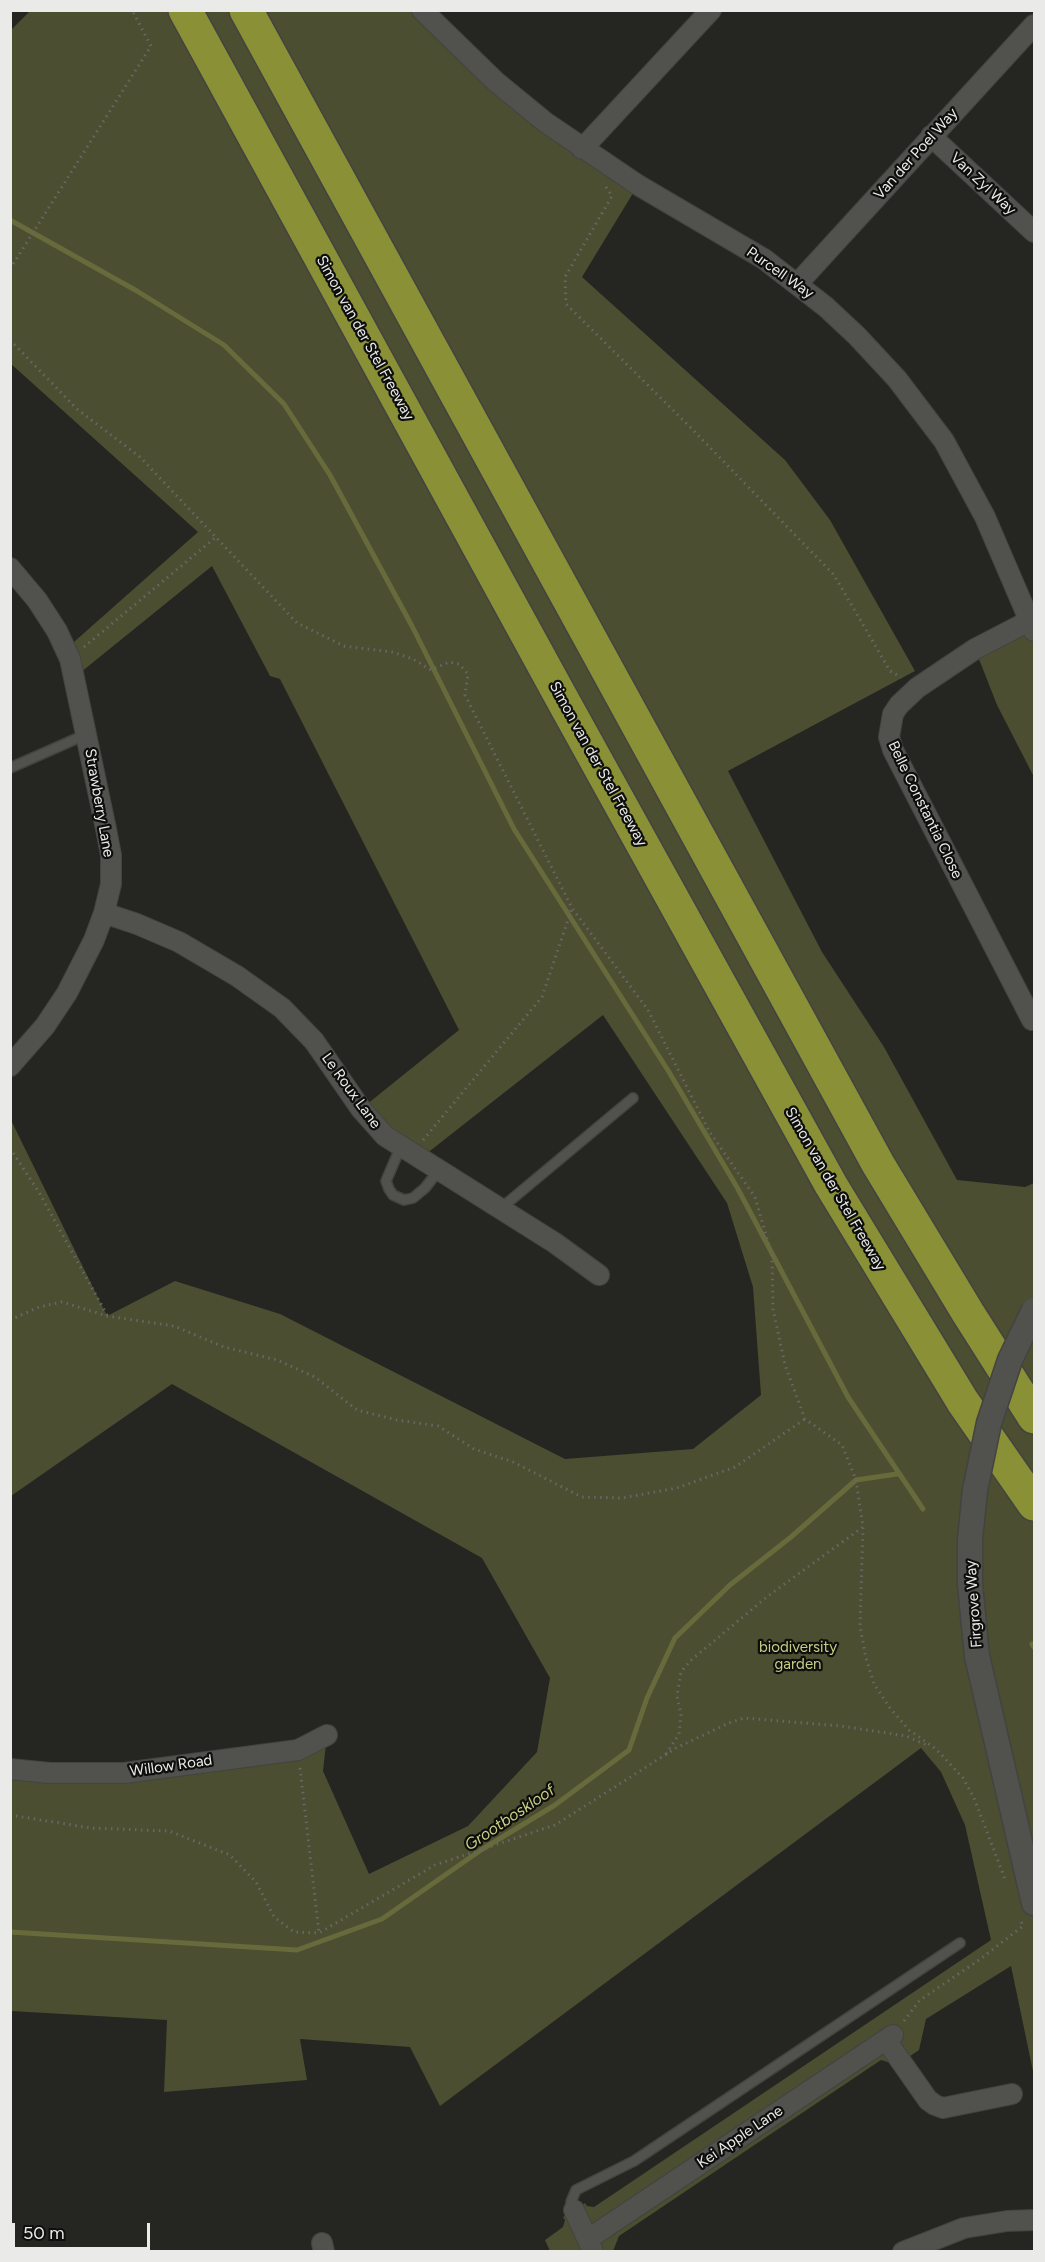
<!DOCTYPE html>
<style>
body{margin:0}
#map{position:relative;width:1045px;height:2262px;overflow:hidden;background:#252521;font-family:Figtree,sans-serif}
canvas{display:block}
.frame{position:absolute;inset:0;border:12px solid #eaeae8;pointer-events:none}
.scale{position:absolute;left:12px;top:2223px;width:138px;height:27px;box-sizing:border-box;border:3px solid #eaeae8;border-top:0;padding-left:8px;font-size:18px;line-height:21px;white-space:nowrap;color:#eaeae8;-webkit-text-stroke:4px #0e0e0c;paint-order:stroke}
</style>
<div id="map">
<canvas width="1045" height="2262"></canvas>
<div class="frame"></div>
<div class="scale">50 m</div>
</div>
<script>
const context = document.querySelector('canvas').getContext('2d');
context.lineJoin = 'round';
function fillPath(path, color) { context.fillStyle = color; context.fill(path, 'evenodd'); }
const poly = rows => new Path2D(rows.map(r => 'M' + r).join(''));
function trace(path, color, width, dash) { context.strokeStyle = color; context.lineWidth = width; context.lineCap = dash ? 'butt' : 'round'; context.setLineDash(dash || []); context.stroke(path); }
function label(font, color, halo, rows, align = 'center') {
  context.font = font + ' Figtree,sans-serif'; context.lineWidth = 4.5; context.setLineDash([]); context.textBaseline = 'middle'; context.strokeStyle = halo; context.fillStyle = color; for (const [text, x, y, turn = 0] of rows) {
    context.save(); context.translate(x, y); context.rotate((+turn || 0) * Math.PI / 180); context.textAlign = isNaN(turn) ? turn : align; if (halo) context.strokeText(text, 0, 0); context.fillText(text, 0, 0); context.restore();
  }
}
const green = poly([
 [31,10,422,11,638,185,582,277,785,460,830,520,915,671,728,771,822,952,884,1047,957,1180,1025,1187,1034,1183,1034,2076,1011,1966,926,2019,919,2050,897,2065,881,2060,619,2236,613,2251,550,2251,545,2240,563,2227,565,2220,563,2217,585,2203,587,2206,594,2207,991,1940,965,1825,941,1772,921,1748,440,2106,410,2047,300,2039,307,2080,164,2092,167,2020,11,2011,11,1769,124,1773,327,1735,323,1771,369,1874,468,1826,537,1752,550,1678,482,1558,172,1384,11,1496,10,1118,107,1316,175,1281,280,1314,565,1459,693,1449,761,1395,753,1287,727,1203,603,1015,421,1158,361,1109,459,1030,280,679,270,676,212,566,75,677,66,649,198,532,11,364,11,30],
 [1034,631,1034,777,997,705,975,649]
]);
const stream = poly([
 [10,220,137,291,224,345,284,404,330,475,412,626,514,829,669,1072,738,1189,848,1397,923,1509],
 [1032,1644,1034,1647],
 [10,1932,297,1950,382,1919,481,1850,555,1805,629,1750,647,1698,675,1638,730,1585,791,1537,856,1480,897,1474]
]);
const path = poly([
 [606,187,612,196,565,277,566,304,690,427,834,575,890,671,901,677],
 [10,269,151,46,132,10],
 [10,340,77,409,140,457,297,623,344,646,392,652,413,659,431,670,449,662,459,664,468,674,465,695,572,908,648,1010,709,1131,755,1197,772,1256,773,1309,785,1365,805,1419,842,1445,856,1480,863,1527,860,1626,866,1658,874,1684,890,1708,909,1730,936,1749,963,1778,974,1798,1005,1879],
 [84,647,216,537],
 [423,1140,542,997,572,908],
 [10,1148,40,1194,107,1315],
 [10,1320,39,1307,62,1302,107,1316,174,1326,224,1347,277,1360,315,1377,357,1410,397,1420,438,1426,474,1449,513,1462,582,1497,622,1498,677,1488,735,1467,805,1419],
 [666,1754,679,1734,681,1714,677,1696,681,1672,690,1661,768,1596,863,1527],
 [300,1768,319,1933],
 [10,1815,91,1828,169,1831,230,1855,256,1882,274,1917,294,1932,319,1933,435,1865,555,1825,676,1748,729,1723,744,1718,841,1726,906,1736,929,1746],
 [904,2021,920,2000,979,1960,1023,1926,1020,1919]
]);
const service = poly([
 [10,768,87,734],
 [401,1146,386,1181,389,1189,393,1195,404,1200,413,1198,425,1188,439,1170],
 [500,1209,633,1098],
 [574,2210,571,2202,576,2190,634,2161,960,1943]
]);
const minor = poly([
 [422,10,495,81,545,122,638,185,764,259,826,307,857,336,897,379,944,441,985,517,1034,631],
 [931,136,1034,232],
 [582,149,711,10],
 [798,283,1034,25],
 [10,568,37,600,57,631,70,659,106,829,111,855,111,884,104,913,94,940,67,993,45,1026,10,1066],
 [1029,621,975,649,917,688,899,705,893,714,889,737,893,750,1032,1020],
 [104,913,137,924,179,942,237,976,282,1008,314,1041,361,1109,385,1136,555,1243,599,1275],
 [10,1769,50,1773,124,1773,298,1750,327,1735],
 [886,2040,928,2100,935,2105,943,2108,1012,2094],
 [574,2210,592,2249],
 [588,2239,893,2035],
 [322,2243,324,2252],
 [903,2252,964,2228,1007,2221,1034,2220]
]);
const tertiary = poly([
 [970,1540,970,1584,977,1656,1034,1903]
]);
const motorway = poly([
 [185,10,561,697,831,1185,963,1402,1034,1504],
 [246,10,878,1164,968,1313,1034,1417]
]);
const tertiaryBridge = poly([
 [970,1540,975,1490,989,1423,1010,1360,1034,1310]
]);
const streetNames = [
 ["Van der Poel Way",916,154,-48],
 ["Van Zyl Way",983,184,43],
 ["Purcell Way",780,273,35],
 ["Simon van der Stel Freeway",365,338,61],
 ["Simon van der Stel Freeway",598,764,61],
 ["Strawberry Lane",99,803,80],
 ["Belle Constantia Close",925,810,64],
 ["Le Roux Lane",351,1091,54],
 ["Simon van der Stel Freeway",835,1189,60],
 ["Firgrove Way",974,1604,-94],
 ["Willow Road",171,1766,-8],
 ["Kei Apple Lane",740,2137,-34]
];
const parkNames = [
 ["biodiversity",798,1648],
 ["garden",798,1665]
];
const waterNames = [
 ["Grootboskloof",510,1818,-34]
];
fillPath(green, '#4b4e31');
trace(stream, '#676a3b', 5);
trace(service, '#434340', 12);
trace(minor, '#434340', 22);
trace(tertiary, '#434340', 27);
trace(motorway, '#434340', 36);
trace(path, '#686865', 3, [1.5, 4.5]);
trace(service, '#51524e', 9);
trace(minor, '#51524e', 20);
trace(tertiary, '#51524e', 24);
trace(motorway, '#8a9035', 33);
trace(tertiaryBridge, '#434340', 27, []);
trace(tertiaryBridge, '#51524e', 24);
label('15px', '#eaeae8', '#0e0e0c', streetNames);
label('15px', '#c8cf84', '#0e0e0c', parkNames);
label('italic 16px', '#cbd186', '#0e0e0c', waterNames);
</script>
